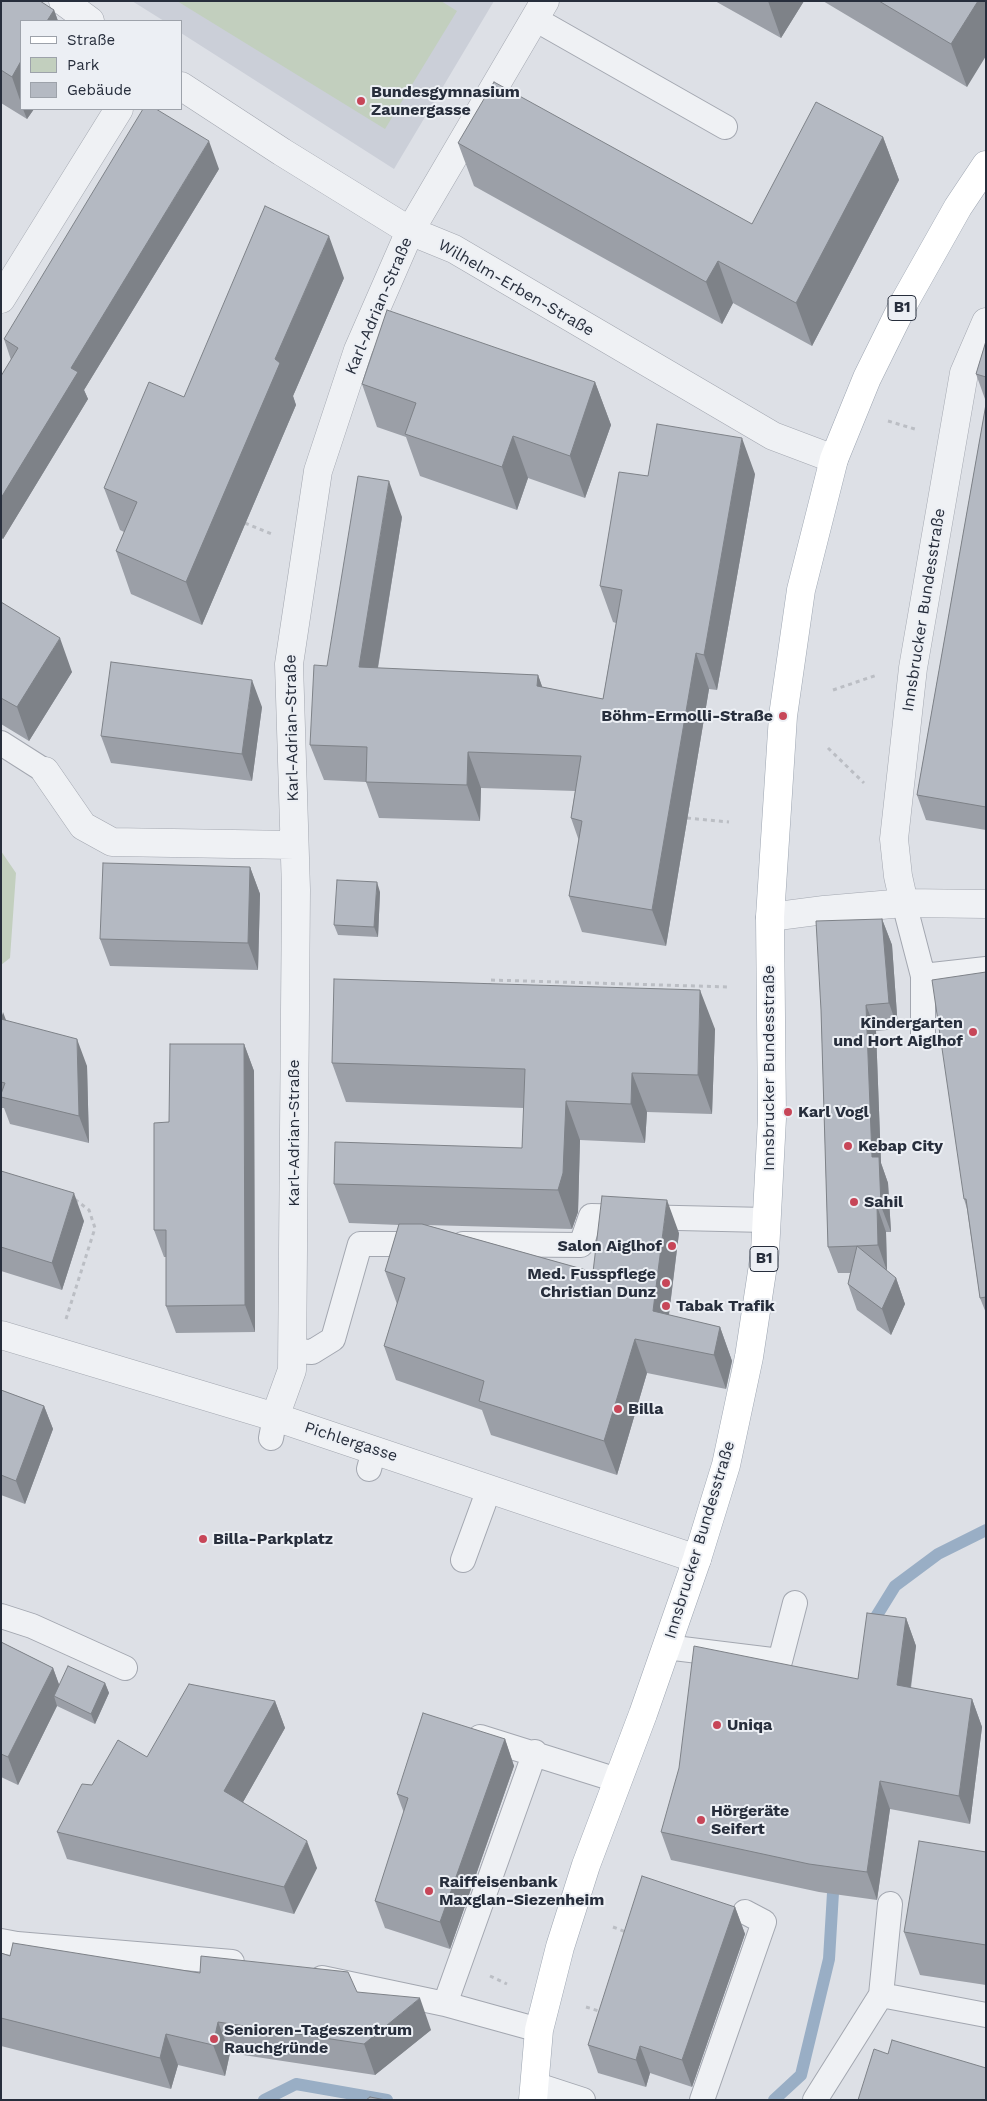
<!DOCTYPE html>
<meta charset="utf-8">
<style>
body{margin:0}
#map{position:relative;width:987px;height:2101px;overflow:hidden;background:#dde0e6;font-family:"Work Sans",sans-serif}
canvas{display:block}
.frame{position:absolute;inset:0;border:2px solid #272e3c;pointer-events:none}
.legend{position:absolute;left:20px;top:20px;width:162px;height:90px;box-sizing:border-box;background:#eceff4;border:1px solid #9da2aa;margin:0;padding:6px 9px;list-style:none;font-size:15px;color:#272e3c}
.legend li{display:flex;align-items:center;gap:10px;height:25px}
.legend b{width:25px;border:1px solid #9da2aa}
</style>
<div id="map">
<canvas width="987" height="2101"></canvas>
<div class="frame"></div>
<ul class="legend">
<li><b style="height:6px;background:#fff"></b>Straße</li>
<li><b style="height:14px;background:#c2cfbe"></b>Park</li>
<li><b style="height:14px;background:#b4b9c2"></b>Gebäude</li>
</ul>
</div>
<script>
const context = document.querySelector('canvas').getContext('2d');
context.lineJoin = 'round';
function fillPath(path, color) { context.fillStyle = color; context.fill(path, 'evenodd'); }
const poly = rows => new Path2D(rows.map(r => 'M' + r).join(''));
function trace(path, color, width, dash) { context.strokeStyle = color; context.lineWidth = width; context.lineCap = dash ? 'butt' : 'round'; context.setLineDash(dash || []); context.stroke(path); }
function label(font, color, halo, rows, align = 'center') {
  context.font = font + ' "Work Sans",sans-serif'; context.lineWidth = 4; context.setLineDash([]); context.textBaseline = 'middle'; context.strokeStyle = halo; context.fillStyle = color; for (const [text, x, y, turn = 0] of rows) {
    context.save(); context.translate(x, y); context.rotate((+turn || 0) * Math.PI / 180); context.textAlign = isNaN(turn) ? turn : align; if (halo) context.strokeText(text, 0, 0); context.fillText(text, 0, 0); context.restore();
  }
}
const built = poly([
 [132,1,494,1,394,169,181,33,181,21,164,21]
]);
const green = poly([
 [177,1,441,1,457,11,385,129],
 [1,851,16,873,10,958,1,965]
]);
const stream = poly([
 [871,1628,874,1620,895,1586,938,1554,986,1530],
 [264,2100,296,2084,387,2100],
 [774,2100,801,2075,829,1959,834,1876]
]);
const path = poly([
 [888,421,918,430],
 [245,523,274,535],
 [833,690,877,675],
 [828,748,864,783],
 [687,818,729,822],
 [490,987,490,980,730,987],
 [66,1319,95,1228,89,1210,73,1198],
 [613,1927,626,1932],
 [490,1976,507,1984],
 [586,2007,602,2012]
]);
const service = poly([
 [535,19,725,127],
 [1,743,45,771],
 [904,903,923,976,923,1035],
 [923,976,986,969],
 [463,1244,581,1245,591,1216,766,1220],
 [293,1351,312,1352,333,1339,360,1244,425,1244],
 [271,1438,275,1417],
 [369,1469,374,1450],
 [463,1560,489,1489],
 [1,1616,32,1626,125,1668],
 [666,1647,780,1661,795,1603],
 [480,1737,617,1780],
 [1,1941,17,1944,232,1962],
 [322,1978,445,2004,539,2030],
 [881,1995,890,1904],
 [445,2004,535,1752],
 [534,2084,583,2100],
 [702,2100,764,1922,745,1912],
 [815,2100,881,1995,986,2015]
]);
const minor = poly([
 [63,1,90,21],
 [181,86,282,152,410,231,454,249,773,436,834,459],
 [1,299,119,109],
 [45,771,83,826,112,842,294,845],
 [904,903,898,876,894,839,913,668,964,373,986,322],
 [770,917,824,910,904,903,986,904],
 [1,1335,275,1417,697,1559],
 [275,1417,292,1370,296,890,289,664,318,471,358,350,410,231,545,1]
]);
const primary = poly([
 [533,2100,539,2030,560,1947,586,1865,643,1714,697,1559,726,1465,749,1357,765,1252,772,1118,770,917,783,716,801,590,834,459,867,378,905,301,958,207,986,165]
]);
const wall = poly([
 [1,1,54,10,58,21,21,21,21,109,34,109,27,119,1,103],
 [715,1,804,1,781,38],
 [823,1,986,1,967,87],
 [883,137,899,180,812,346,733,303,722,324,474,186,458,143,752,224],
 [219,169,84,390,88,399,3,539,1,538,1,376,11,360,4,339],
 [344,278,293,396,296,405,202,625,131,594,116,551,124,532,120,530,104,488,184,397],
 [986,341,986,399,985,399,976,374],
 [595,382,611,425,585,498,528,478,517,510,420,476,406,437,377,427,362,384],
 [986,404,986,830,926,820,917,795],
 [755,474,717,690,709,689,666,946,582,932,569,896,579,841,571,818,575,791,481,788,480,821,379,818,366,782,324,780,310,745,327,666,402,517,378,668,538,675,542,687,603,699,616,623,613,622,600,586,648,476],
 [1,602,72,672,29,741,1,724],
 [262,707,252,781,111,763,101,736],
 [250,867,260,894,258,970,110,966,100,939],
 [380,892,378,937,338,935,334,925],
 [882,919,892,945,898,1029,876,1031,881,1163,888,1183,891,1232,886,1232,887,1271,896,1278,905,1304,891,1335,857,1310,848,1284,850,1273,838,1273,828,1247,821,1010],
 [986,972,986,1313,980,1298,967,1209,964,1199],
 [1,1012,6,1021,87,1066,89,1143,10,1124,4,1108,1,1108],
 [715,1029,712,1114,647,1112,645,1143,580,1140,578,1212,572,1229,426,1225,593,1272,679,1233,669,1315,720,1327,732,1361,726,1389,647,1373,617,1475,491,1435,482,1410,396,1380,384,1346,397,1304,385,1271,399,1225,349,1223,334,1184,522,1148,524,1108,346,1102,332,1063],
 [244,1044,254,1071,255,1332,176,1333,166,1306,166,1257,164,1257,154,1230,169,1122],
 [1,1171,84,1221,62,1290,1,1271],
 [1,1390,44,1406,53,1429,25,1504,1,1495],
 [906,1618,916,1646,911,1688,972,1699,982,1727,970,1824,890,1809,877,1900,819,1892,671,1860,661,1832,858,1679],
 [1,1642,53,1668,59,1685,105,1683,109,1693,95,1724,57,1706,18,1785,1,1777],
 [275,1701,285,1728,243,1802,317,1868,294,1914,67,1859,57,1832,92,1785,147,1757],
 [505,1739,514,1766,450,1949,385,1928,375,1901,404,1813,397,1794],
 [986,1852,986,1985,920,1975,904,1932],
 [735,1907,745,1934,692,2087,650,2073,646,2087,598,2073,588,2045],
 [1,1953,10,1956,200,1973,357,1992,431,2030,375,2075,230,2053,225,2076,178,2065,171,2089,1,2046]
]);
const shadedWall = poly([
 [768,1,804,1,781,38],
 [978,1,986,1,986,56,967,87,951,44],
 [54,10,58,21,47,21],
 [21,61,21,103,12,77],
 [23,109,34,109,27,119],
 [883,137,899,180,812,346,796,303],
 [209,141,219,169,84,390,88,399,3,539,1,535,1,498,71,368],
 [329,236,344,278,293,396,296,405,202,625,186,582,275,359],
 [718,261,733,303,722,324,706,282],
 [595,382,611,425,585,498,570,456],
 [513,436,528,478,517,510,502,467],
 [742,438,755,474,717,690,704,655],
 [389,481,402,517,372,703,359,667],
 [60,638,72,672,29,741,17,707],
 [696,653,709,689,666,946,652,910],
 [538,675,551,711,537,686],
 [252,680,262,707,252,781,242,754],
 [468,752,481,788,480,821,467,785],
 [250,867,260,894,258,970,248,943],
 [377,882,380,892,378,937,374,927],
 [882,919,892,945,898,1029,889,1003],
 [700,990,715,1029,712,1114,698,1075],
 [866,1005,876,1031,881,1163,888,1183,891,1232,881,1206,872,1157],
 [3,1012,13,1039,1,1020],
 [77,1039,87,1066,89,1143,79,1116],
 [244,1044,254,1071,255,1332,245,1305],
 [632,1073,647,1112,645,1143,631,1104],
 [566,1101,580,1140,578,1212,572,1229,558,1190],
 [74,1193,84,1221,62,1290,52,1263],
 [667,1200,679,1233,665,1345,653,1311],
 [877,1206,886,1232,887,1271,878,1245],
 [896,1278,905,1304,891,1335,882,1309],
 [720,1327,732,1361,726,1389,714,1355],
 [635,1339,647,1373,617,1475,604,1441],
 [44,1406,53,1429,25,1504,16,1481],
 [906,1618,916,1646,907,1713,897,1685],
 [53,1668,63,1695,54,1696,57,1706,18,1785,8,1757],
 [105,1683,109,1693,95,1724,91,1714],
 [972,1699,982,1727,970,1824,959,1796],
 [275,1701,285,1728,234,1818,224,1791],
 [505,1739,514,1766,450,1949,440,1922],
 [880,1781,890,1809,877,1900,867,1872],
 [307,1841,317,1868,294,1914,284,1887],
 [735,1907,745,1934,692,2087,682,2060],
 [420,1998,431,2030,375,2075,364,2044],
 [218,2022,230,2053,225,2076,213,2045],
 [166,2034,178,2065,171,2089,160,2058],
 [640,2046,650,2073,646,2087,636,2060]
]);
const building = poly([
 [1,1,40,1,54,10,47,21,21,21,21,61,12,77,1,70,1,1],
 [879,1,978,1,951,44,879,1],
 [494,82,752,224,816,102,883,137,796,303,718,261,706,282,458,143,494,82],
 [143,109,156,109,209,141,71,368,78,372,1,498,1,376,18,348,4,339,143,109],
 [265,206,329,236,275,359,280,363,186,582,116,551,137,502,104,488,149,382,184,397,265,206],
 [387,310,595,382,570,456,513,436,502,467,405,434,416,403,362,384,387,310],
 [986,341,986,377,976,374,986,341],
 [986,404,986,807,917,795,986,404],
 [657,424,742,438,704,655,696,653,652,910,569,896,582,821,571,818,581,756,468,752,467,785,366,782,367,747,310,745,314,665,327,666,358,476,389,481,359,667,538,675,537,686,603,699,622,590,600,586,619,472,648,476,657,424],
 [1,602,60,638,17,707,1,698,1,602],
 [111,662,252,680,242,754,101,736,111,662],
 [103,863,250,867,248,943,100,939,103,863],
 [337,880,377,882,374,927,334,925,337,880],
 [882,919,889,1003,866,1005,872,1157,879,1157,881,1206,877,1206,878,1245,857,1246,896,1278,882,1309,848,1284,857,1246,828,1247,821,1010,816,921,882,919],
 [986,972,986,1297,980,1298,966,1199,964,1199,932,980,986,972],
 [334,979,700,990,698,1075,632,1073,631,1104,566,1101,563,1173,558,1190,334,1184,335,1142,522,1148,525,1069,332,1063,334,979],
 [1,1019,77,1039,79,1116,1,1097,1,1094,5,1083,1,1082,1,1019],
 [170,1044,244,1044,245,1305,166,1306,166,1230,154,1230,154,1123,169,1122,170,1044],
 [1,1171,74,1193,52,1263,1,1247,1,1171],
 [602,1196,667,1200,653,1311,720,1327,714,1355,635,1339,604,1441,479,1401,484,1381,384,1346,405,1278,385,1271,399,1224,422,1224,593,1272,602,1196],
 [1,1390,44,1406,16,1481,1,1475,1,1390],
 [867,1613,906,1618,897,1685,972,1699,959,1796,880,1781,867,1872,809,1864,661,1832,679,1768,694,1646,858,1679,867,1613],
 [1,1642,53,1668,8,1757,1,1754,1,1642],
 [68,1666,105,1683,91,1714,54,1696,68,1666],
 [189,1684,275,1701,224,1791,307,1841,284,1887,57,1832,82,1784,92,1785,118,1740,147,1757,189,1684],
 [423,1713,505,1739,440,1922,375,1901,408,1798,397,1794,423,1713],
 [919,1841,986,1852,986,1945,904,1932,919,1841],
 [642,1876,735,1907,682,2060,640,2046,636,2060,588,2045,642,1876],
 [13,1943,200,1973,201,1956,348,1972,357,1992,420,1998,364,2044,218,2022,213,2045,166,2034,160,2058,1,2018,1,1953,10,1956,13,1943],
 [892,2040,986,2068,986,2100,858,2100,874,2049,888,2054,892,2040],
 [370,2097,386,2100,366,2100,370,2097]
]);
const markers = [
 [361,101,5,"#c74658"],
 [783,716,5,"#c74658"],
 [973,1032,5,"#c74658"],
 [788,1112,5,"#c74658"],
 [848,1146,5,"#c74658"],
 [854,1202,5,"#c74658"],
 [672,1246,5,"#c74658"],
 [666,1283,5,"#c74658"],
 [666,1306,5,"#c74658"],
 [618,1409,5,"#c74658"],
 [203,1539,5,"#c74658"],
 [717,1725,5,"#c74658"],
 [701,1820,5,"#c74658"],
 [429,1891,5,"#c74658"],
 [214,2039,5,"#c74658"]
];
const shields = [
 [902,308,28],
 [764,1259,28]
];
const shieldNames = [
 ["B1",902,308],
 ["B1",764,1259]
];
const poiNames = [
 ["Bundesgymnasium",371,92],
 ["Zaunergasse",371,110],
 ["Böhm-Ermolli-Straße",773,716,"right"],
 ["Kindergarten",963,1023,"right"],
 ["und Hort Aiglhof",963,1041,"right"],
 ["Karl Vogl",798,1112],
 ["Kebap City",858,1146],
 ["Sahil",864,1202],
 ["Salon Aiglhof",662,1246,"right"],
 ["Med. Fusspflege",656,1274,"right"],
 ["Christian Dunz",656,1292,"right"],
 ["Tabak Trafik",676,1306],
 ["Billa",628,1409],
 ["Billa-Parkplatz",213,1539],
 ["Uniqa",727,1725],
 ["Hörgeräte",711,1811],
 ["Seifert",711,1829],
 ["Raiffeisenbank",439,1882],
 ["Maxglan-Siezenheim",439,1900],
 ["Senioren-Tageszentrum",224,2030],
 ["Rauchgründe",224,2048]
];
const streetNames = [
 ["Wilhelm-Erben-Straße",516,288,30],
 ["Karl-Adrian-Straße",379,306,-67],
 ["Innsbrucker Bundesstraße",924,610,-81],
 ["Karl-Adrian-Straße",292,728,-91],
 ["Innsbrucker Bundesstraße",769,1068,-90],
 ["Karl-Adrian-Straße",294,1133,-90],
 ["Pichlergasse",351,1442,18],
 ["Innsbrucker Bundesstraße",700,1540,-73]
];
fillPath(built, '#cbcfd8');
fillPath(green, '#c2cfbe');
trace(stream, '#99aec5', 12);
trace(service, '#a3a7b0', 26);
trace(minor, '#a3a7b0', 29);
trace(primary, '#9da5b1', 29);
trace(path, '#bbbec4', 3, [4, 4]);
trace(service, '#eff1f4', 24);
trace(minor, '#eff1f4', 28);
trace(primary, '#fff', 28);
fillPath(wall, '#9b9fa7');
fillPath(shadedWall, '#7e8288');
fillPath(building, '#b4b9c2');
trace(building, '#7e8288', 1);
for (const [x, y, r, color] of markers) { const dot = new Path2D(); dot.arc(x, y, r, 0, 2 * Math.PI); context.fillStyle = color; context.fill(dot); trace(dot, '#eceff4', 2); }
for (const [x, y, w] of shields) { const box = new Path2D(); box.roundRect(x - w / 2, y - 12.5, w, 25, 4); context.fillStyle = '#eceff4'; context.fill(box); trace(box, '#272e3c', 1); }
label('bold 15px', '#272e3c', null, shieldNames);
label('bold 16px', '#272e3c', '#eceff4', poiNames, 'left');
label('16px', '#272e3c', '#eceff4', streetNames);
</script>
